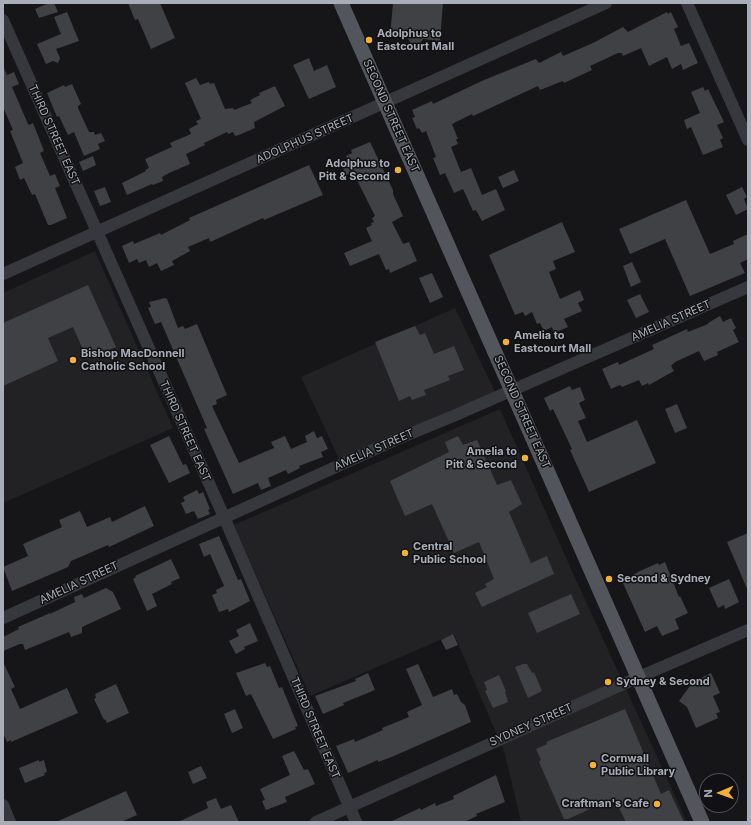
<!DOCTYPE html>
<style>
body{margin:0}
#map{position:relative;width:751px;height:825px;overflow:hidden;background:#161618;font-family:Inter,sans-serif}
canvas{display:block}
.frame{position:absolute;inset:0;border:4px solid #a8adb8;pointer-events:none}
.north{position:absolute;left:699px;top:773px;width:40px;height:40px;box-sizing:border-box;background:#111113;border:1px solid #4d4f55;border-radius:50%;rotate:268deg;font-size:11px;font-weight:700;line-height:16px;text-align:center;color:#a8adb8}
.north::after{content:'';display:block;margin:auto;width:14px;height:18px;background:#f2b134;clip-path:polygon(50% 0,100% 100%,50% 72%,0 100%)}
</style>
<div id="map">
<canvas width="751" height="825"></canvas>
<div class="frame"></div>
<div class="north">N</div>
</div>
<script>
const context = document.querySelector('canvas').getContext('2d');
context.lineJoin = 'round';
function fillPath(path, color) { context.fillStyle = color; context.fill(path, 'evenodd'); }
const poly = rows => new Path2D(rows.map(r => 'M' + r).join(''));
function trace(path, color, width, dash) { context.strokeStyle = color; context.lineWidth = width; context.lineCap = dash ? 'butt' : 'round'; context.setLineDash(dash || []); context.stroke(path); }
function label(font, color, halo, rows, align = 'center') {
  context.font = font + ' Inter,sans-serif'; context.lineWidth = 3; context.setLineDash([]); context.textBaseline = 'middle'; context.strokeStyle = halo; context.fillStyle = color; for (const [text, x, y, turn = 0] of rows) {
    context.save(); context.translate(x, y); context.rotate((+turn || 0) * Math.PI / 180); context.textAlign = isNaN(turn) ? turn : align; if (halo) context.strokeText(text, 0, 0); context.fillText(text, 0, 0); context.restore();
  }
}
const built = poly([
 [95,251,173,428,3,503,3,293],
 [455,308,495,392,339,459,301,377],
 [500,409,576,580,687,822,521,822,505,754,454,634,310,696,234,525]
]);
const building = poly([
 [49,3,54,3,58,12,39,18,35,9],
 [128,3,160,3,175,38,151,49,138,19,135,20],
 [393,3,443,3,440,41,423,39,414,52,408,38,390,36],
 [67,12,79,41,56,49,60,58,58,63,53,61,46,64,37,44,61,34,54,17],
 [667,12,668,14,671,12,678,27,674,29,681,46,689,43,698,63,683,70,681,64,672,69,667,57,649,66,641,48,623,56,622,53,618,53,590,66,592,70,564,83,563,81,540,90,538,86,473,116,472,114,452,124,458,139,456,139,458,144,451,147,461,172,471,168,482,195,496,189,505,210,482,221,476,210,473,211,463,189,454,193,445,173,440,175,433,158,436,157,426,131,422,133,419,128,417,129,412,118,415,117,412,110,432,101,433,104,484,80,536,59,539,63,561,52,563,56,593,43,623,27,628,32],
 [309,58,314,71,327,65,336,87,309,99,293,65],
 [3,66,7,75,14,72,19,84,12,87,28,124,29,125,33,123,37,133,44,151,40,153,50,176,55,174,60,186,55,188,67,218,51,225,48,225,35,194,32,195,24,178,20,180,15,167,23,163,10,131,13,130,3,107],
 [196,78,200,85,209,82,210,84,214,83,225,109,233,108,234,110,252,103,250,100,260,95,259,93,275,86,285,106,254,122,255,128,239,135,235,136,233,132,228,134,227,132,204,143,205,145,186,154,190,164,169,173,162,177,163,181,153,185,152,184,127,195,122,183,146,171,145,170,149,168,145,159,172,147,170,143,191,134,189,129,198,124,196,121,201,119,185,83],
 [72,84,81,104,78,106,78,108,89,132,94,132,95,135,101,133,105,141,98,144,100,149,84,156,74,132,68,135,59,116,57,117,47,93,64,85,65,87],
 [703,87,705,91,708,89,724,122,717,125,723,138,720,140,723,147,703,155,691,127,687,129,684,120,700,113,691,92],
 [370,142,393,190,393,194,403,216,392,222,403,244,409,242,417,261,390,273,389,269,386,270,379,254,350,266,344,253,372,241,366,228,372,225,371,223,374,222,372,218,375,216,353,172,346,175,341,163,348,160,346,156,352,153,351,150],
 [93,156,96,165,83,171,79,162],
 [309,165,323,195,264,220,263,218,210,242,209,238,188,247,190,251,172,261,174,265,161,271,157,263,149,267,146,260,139,263,137,259,129,263,122,246,133,241,134,244,160,233,161,235,190,220,189,218],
 [514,170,519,181,503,188,498,177],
 [105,187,111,202,100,206,94,191],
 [742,187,747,197,744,199,748,209,736,215,726,195],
 [686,200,710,254,734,244,733,241,748,234,748,259,740,263,745,273,690,296,665,239,630,254,619,229],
 [562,222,575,252,553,261,556,269,549,272,560,299,580,290,584,300,578,303,582,311,564,319,568,327,554,333,552,327,544,331,540,323,537,324,532,312,525,316,523,312,515,315,489,255],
 [632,262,641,282,631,287,623,266],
 [432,273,443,297,430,303,419,278],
 [88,285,116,347,87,359,73,327,48,338,58,361,3,386,3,323],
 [640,294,649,312,636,318,627,300],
 [165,298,167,299,178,328,183,326,185,329,197,324,227,395,216,400,217,404,212,406,239,463,274,448,271,442,285,436,291,449,307,442,305,436,314,431,317,438,322,436,328,449,321,452,323,457,299,466,300,468,288,474,286,470,268,478,271,486,261,490,258,483,233,494,204,429,207,428,204,421,161,322,155,324,148,308,151,307,149,302],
 [720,316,723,322,731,318,736,328,733,330,739,342,717,352,718,355,704,361,699,351,675,362,671,366,674,371,649,385,648,383,642,386,639,380,622,387,620,385,611,389,602,369,618,362,619,365,654,349,652,345,687,329,688,332,708,324,708,323],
 [415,326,420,335,425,333,434,354,454,346,464,370,448,376,450,380,424,390,426,395,412,400,410,396,399,401,375,342],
 [570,386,572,390,580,387,585,400,579,403,586,418,578,421,587,442,637,420,656,463,589,492,570,450,572,449,553,409,550,411,544,398],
 [677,404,687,428,675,433,665,409],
 [169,436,183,465,186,464,190,473,169,483,150,445],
 [458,436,463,445,477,440,497,485,511,480,522,504,509,512,531,563,547,556,554,574,482,607,475,593,487,587,485,584,494,579,479,542,454,553,432,504,405,516,390,481,449,452,445,442],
 [197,490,199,494,203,492,210,509,208,510,210,514,198,519,194,511,186,514,181,503,185,501,183,497],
 [145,506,154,526,109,547,108,545,71,561,68,567,12,591,3,567,28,556,23,544,62,527,59,520,80,511,87,527,110,517,112,522],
 [748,533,748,591,727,542],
 [219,536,238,580,241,579,250,601,229,612,228,609,219,612,212,595,217,593,216,590,224,586,210,554,204,557,199,544],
 [171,559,180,578,171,582,172,584,152,594,157,606,147,611,133,579,136,577,135,576],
 [665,562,679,597,680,596,688,613,675,619,679,629,662,636,657,626,645,632,622,581,640,571,658,563,659,565],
 [729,579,739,602,725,609,724,605,718,608,709,588],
 [106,588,113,592,121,609,82,627,82,633,71,637,69,632,25,650,23,644,20,644,3,651,3,637,19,629,18,627,50,613,50,614,75,602,74,597,82,594,84,598],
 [571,594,580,614,537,633,528,613],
 [250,623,258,641,244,647,245,649,236,654,229,641,239,636,236,630],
 [453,634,458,645,446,650,441,640],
 [3,662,15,687,11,689,20,709,67,688,78,713,11,742,11,740,7,742,3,733],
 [265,663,267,667,270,666,279,688,282,687,298,726,295,727,296,729,273,739,251,694,246,696,236,673],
 [418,664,433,697,452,689,454,695,457,694,461,702,465,705,471,722,394,756,378,762,378,760,348,773,336,746,354,739,355,742,383,730,382,728,409,717,407,712,422,705,406,669],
 [523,664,527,664,532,673,534,672,542,691,528,698,515,667],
 [368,673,375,690,343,703,344,705,323,714,315,696,356,681,355,679],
 [711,673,720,693,713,696,720,712,716,713,718,718,696,728,687,707,679,701,693,682],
 [499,675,506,691,505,692,508,702,493,708,485,691,487,690,484,682],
 [116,684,129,713,107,723,105,719,104,720,94,699,96,698,95,694],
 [235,709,243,728,232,733,224,714],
 [625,709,661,794,669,790,684,822,626,822,614,798,568,819,564,819,539,762,541,760,536,749,547,744,546,742],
 [294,751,304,770,308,769,315,784,285,797,287,802,266,810,262,801,265,800,260,789,290,775,282,756],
 [39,760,39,762,44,760,47,772,44,773,45,775,25,783,19,768],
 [201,766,207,778,193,784,188,772],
 [496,775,505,802,476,814,477,816,464,822,390,822,420,808,421,810,435,803,436,806,454,799,453,796],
 [126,791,137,815,121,822,56,822],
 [216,798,221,809,231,805,239,822,178,822,208,808,206,802]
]);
const minor = poly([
 [687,3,748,140],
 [3,20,224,517,356,822],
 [3,274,606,3],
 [3,618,395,440,451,417,748,287],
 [3,805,10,822],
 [316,822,639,677,748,630]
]);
const major = poly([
 [341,3,702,822]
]);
const markers = [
 [369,40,4,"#f2b134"],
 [398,170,4,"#f2b134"],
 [506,342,4,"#f2b134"],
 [73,360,4,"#f2b134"],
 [525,458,4,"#f2b134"],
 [405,553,4,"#f2b134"],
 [609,579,4,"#f2b134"],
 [608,682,4,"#f2b134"],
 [593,765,4,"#f2b134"],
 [657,804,4,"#f2b134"]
];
const poiNames = [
 ["Adolphus to",377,34],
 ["Eastcourt Mall",377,47],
 ["Adolphus to",390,164,"right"],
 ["Pitt & Second",390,177,"right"],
 ["Amelia to",514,336],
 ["Eastcourt Mall",514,349],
 ["Bishop MacDonnell",81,354],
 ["Catholic School",81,367],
 ["Amelia to",517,452,"right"],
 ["Pitt & Second",517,465,"right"],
 ["Central",413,547],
 ["Public School",413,560],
 ["Second & Sydney",617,579],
 ["Sydney & Second",616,682],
 ["Cornwall",601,759],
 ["Public Library",601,772],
 ["Craftman's Cafe",649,804,"right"]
];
const streetNames = [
 ["SECOND STREET EAST",391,116,66],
 ["THIRD STREET EAST",54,135,66],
 ["ADOLPHUS STREET",305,139,-24],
 ["AMELIA STREET",671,321,-24],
 ["SECOND STREET EAST",522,412,66],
 ["THIRD STREET EAST",185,431,66],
 ["AMELIA STREET",374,450,-24],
 ["AMELIA STREET",79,583,-25],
 ["SYDNEY STREET",531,725,-24],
 ["THIRD STREET EAST",315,728,67]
];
fillPath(built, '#222225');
fillPath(building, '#404145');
trace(minor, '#37383d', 12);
trace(major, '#53555c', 15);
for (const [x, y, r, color] of markers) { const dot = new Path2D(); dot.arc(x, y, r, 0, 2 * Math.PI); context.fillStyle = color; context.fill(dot); trace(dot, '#111113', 1.5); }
label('bold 11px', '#a8adb8', '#111113', poiNames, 'left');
label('11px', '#a8adb8', '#111113', streetNames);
</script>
